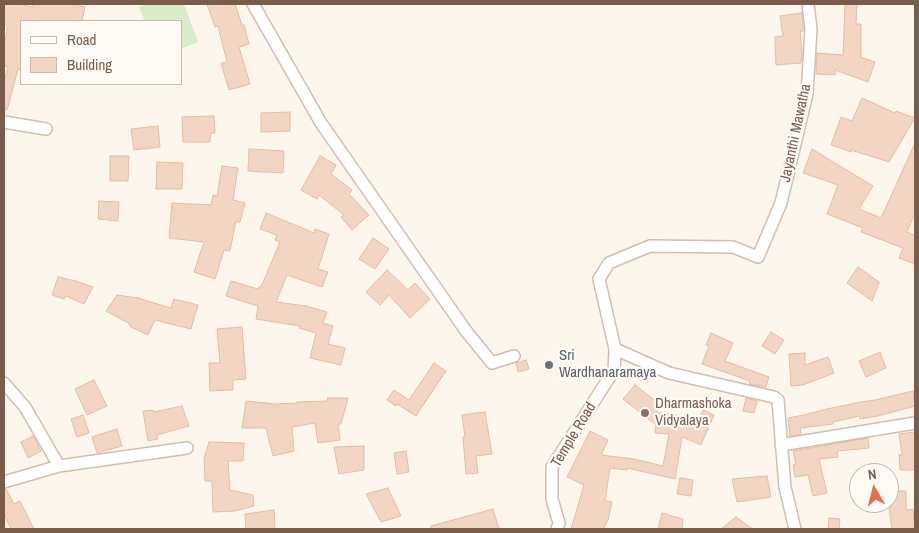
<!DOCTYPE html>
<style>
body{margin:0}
#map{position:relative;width:919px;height:533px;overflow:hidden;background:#fdf6ec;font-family:"Archivo Narrow",sans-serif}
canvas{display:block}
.frame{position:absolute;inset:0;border:5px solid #7a5c4d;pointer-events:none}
.legend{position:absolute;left:20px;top:20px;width:162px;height:65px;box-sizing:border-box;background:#fffaf3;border:1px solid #cabbb1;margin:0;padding:6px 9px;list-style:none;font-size:15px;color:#7a5c4d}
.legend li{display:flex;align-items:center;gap:10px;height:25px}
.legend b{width:25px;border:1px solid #cabbb1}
.north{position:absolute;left:849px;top:463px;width:50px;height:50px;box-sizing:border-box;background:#fffaf3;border:1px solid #cabbb1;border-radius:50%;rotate:352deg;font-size:14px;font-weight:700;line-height:20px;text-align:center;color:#7a5c4d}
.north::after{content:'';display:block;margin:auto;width:18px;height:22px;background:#e76f51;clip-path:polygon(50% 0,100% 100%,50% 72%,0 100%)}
</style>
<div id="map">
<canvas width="919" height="533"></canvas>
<div class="frame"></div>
<ul class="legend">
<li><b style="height:6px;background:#fff"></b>Road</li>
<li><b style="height:14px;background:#f3d5c3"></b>Building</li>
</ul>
<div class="north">N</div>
</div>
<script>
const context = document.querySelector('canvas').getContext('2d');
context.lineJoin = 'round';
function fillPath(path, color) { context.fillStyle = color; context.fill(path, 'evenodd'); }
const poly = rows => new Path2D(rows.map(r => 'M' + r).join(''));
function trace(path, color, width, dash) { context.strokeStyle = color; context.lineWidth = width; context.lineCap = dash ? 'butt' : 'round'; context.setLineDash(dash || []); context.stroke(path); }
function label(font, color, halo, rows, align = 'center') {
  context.font = font + ' "Archivo Narrow",sans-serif'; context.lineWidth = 4.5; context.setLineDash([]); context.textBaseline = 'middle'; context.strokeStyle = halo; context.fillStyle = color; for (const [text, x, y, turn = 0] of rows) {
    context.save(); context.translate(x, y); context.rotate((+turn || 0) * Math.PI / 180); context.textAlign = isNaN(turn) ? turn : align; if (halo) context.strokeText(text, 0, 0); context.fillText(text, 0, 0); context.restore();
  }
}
const green = poly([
 [146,4,184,4,198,42,181,49,181,21,145,21,139,7]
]);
const building = poly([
 [4,4,19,4,32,7,33,4,78,4,78,6,85,7,82,21,21,21,21,70,18,69,7,110,4,110,4,82,8,67,4,66,4,44,8,26,4,24,4,4],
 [207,4,235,4,242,25,244,25,249,44,239,47,250,84,229,90,221,63,227,62,218,26,215,27,207,4],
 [845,4,857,4,856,24,861,24,861,57,875,62,868,82,835,70,835,75,816,74,817,53,843,55,845,4],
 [802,13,803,29,803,31,800,31,802,52,801,63,776,65,775,37,783,36,780,16,802,13],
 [862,98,895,113,896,111,915,118,889,162,851,150,851,152,831,145,841,117,852,121,862,98],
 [290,112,290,131,261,132,261,113,290,112],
 [214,116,215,133,211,133,210,142,183,142,182,117,214,116],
 [158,126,160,147,134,150,131,129,158,126],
 [915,143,915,213,907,232,915,235,915,264,899,258,903,248,861,232,863,228,827,214,838,185,803,173,812,149,873,186,859,209,881,218,915,143],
 [249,149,284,151,283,173,248,171,249,149],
 [110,156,129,156,128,181,110,181,110,156],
 [320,156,336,165,331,174,352,190,349,194,369,215,352,230,341,217,344,215,319,195,317,199,301,190,320,156],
 [157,162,183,163,182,189,156,189,157,162],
 [222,166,238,168,233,200,245,203,240,222,236,221,230,251,224,250,215,279,194,272,204,242,169,238,172,203,211,205,213,195,217,196,222,166],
 [99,201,119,202,118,221,98,219,99,201],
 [266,213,314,233,315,229,329,234,318,269,328,272,322,287,287,275,276,302,306,306,327,312,323,323,333,326,328,344,345,348,341,365,310,358,316,333,299,328,300,326,256,319,258,306,226,296,231,281,258,289,259,287,261,287,280,242,275,240,277,235,260,229,266,213],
 [373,238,389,249,375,269,359,259,373,238],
 [858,267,879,282,872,301,847,283,858,267],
 [387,270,408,290,415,283,430,299,410,318,389,295,380,305,366,292,387,270],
 [58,277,76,281,93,287,84,304,66,296,64,299,52,295,58,277],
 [117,295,138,298,171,308,174,299,198,305,191,329,155,320,148,335,129,326,130,324,106,311,117,295],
 [242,327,246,379,233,380,233,390,210,391,209,363,220,363,217,329,242,327],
 [771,332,784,340,775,354,762,346,771,332],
 [711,333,733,343,725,361,769,377,766,387,749,384,750,381,702,364,709,346,706,345,711,333],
 [880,352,886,368,866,377,859,361,880,352],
 [805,353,805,365,828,357,834,373,803,385,791,386,789,354,805,353],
 [526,360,529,369,518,372,516,363,526,360],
 [434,363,446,371,416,416,397,404,396,406,387,400,394,390,409,400,434,363],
 [94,380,107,406,87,415,75,389,94,380],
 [635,385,661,405,656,412,699,419,703,410,714,415,701,445,682,437,675,479,627,468,627,470,610,468,605,501,612,502,608,520,603,529,571,529,584,485,567,477,590,431,608,440,601,455,634,459,663,466,669,434,655,433,656,425,623,399,635,385],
 [913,391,915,406,878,416,860,419,859,416,833,422,833,424,800,428,801,434,790,436,788,418,804,415,827,409,861,402,875,400,913,391],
 [328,398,348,398,341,424,338,424,340,440,318,443,315,423,292,427,294,451,273,456,266,428,242,428,246,401,276,404,297,403,297,402,327,401,328,398],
 [746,398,757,401,754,413,743,411,746,398],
 [182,406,189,426,157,435,158,439,148,441,143,411,153,410,154,412,182,406],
 [485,412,492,454,476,456,478,473,466,474,463,437,465,437,462,415,485,412],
 [83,415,89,433,77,437,71,419,83,415],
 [117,429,122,446,97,453,92,437,117,429],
 [915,432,915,470,900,470,899,455,902,455,899,434,915,432],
 [33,436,41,451,28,458,21,442,33,436],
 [868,438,869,448,837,451,838,457,819,459,827,493,813,496,808,475,795,477,793,465,796,464,793,451,868,438],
 [209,442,244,443,243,461,228,461,230,490,253,495,254,506,235,511,213,512,212,481,205,481,204,459,209,442],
 [364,446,364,470,339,474,334,447,364,446],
 [406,451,409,472,397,474,394,453,406,451],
 [767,476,771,497,737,502,732,479,767,476],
 [680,478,693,480,691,496,677,494,680,478],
 [388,488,401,516,381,522,366,494,388,488],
 [4,489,6,489,14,504,20,501,34,529,11,529,4,514,4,489],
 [889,491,906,491,906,510,913,509,915,529,892,529,889,508,889,491],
 [493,509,499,529,431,529,431,526,493,509],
 [274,510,275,529,246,529,245,514,274,510],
 [662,513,683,519,682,529,658,529,662,513],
 [736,517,753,529,721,529,736,517],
 [829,518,840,519,839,529,828,529,829,518]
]);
const minor = poly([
 [253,4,321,123,466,331,492,363,514,356],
 [4,122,46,129],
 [615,349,669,373,774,397,778,400,785,487,795,529],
 [4,383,25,407,59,466],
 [781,445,915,423],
 [4,482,59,466,187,448],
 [557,529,559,523,552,499,552,467,614,370,615,349,599,279,609,263,650,246,733,247,758,257,781,203,807,94,811,29,808,4]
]);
const markers = [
 [549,365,5,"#6b7280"],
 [645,413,5,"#8d6e63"]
];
const streetNames = [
 ["Jayanthi Mawatha",796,133,-78],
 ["Temple Road",574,435,-59]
];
const worshipNames = [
 ["Sri",559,356],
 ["Wardhanaramaya",559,373]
];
const educationNames = [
 ["Dharmashoka",655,404],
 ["Vidyalaya",655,421]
];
fillPath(green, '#d8ecc9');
fillPath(building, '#f3d5c3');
trace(building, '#e6bba3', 1);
trace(minor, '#d1beb0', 14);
trace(minor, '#fff', 11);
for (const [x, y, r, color] of markers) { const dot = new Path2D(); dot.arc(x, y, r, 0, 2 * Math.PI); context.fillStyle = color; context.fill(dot); trace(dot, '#fffaf3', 2); }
label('15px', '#7a5c4d', '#fffaf3', streetNames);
label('15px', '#5b616d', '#fffaf3', worshipNames, 'left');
label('15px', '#785e54', '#fffaf3', educationNames, 'left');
</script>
